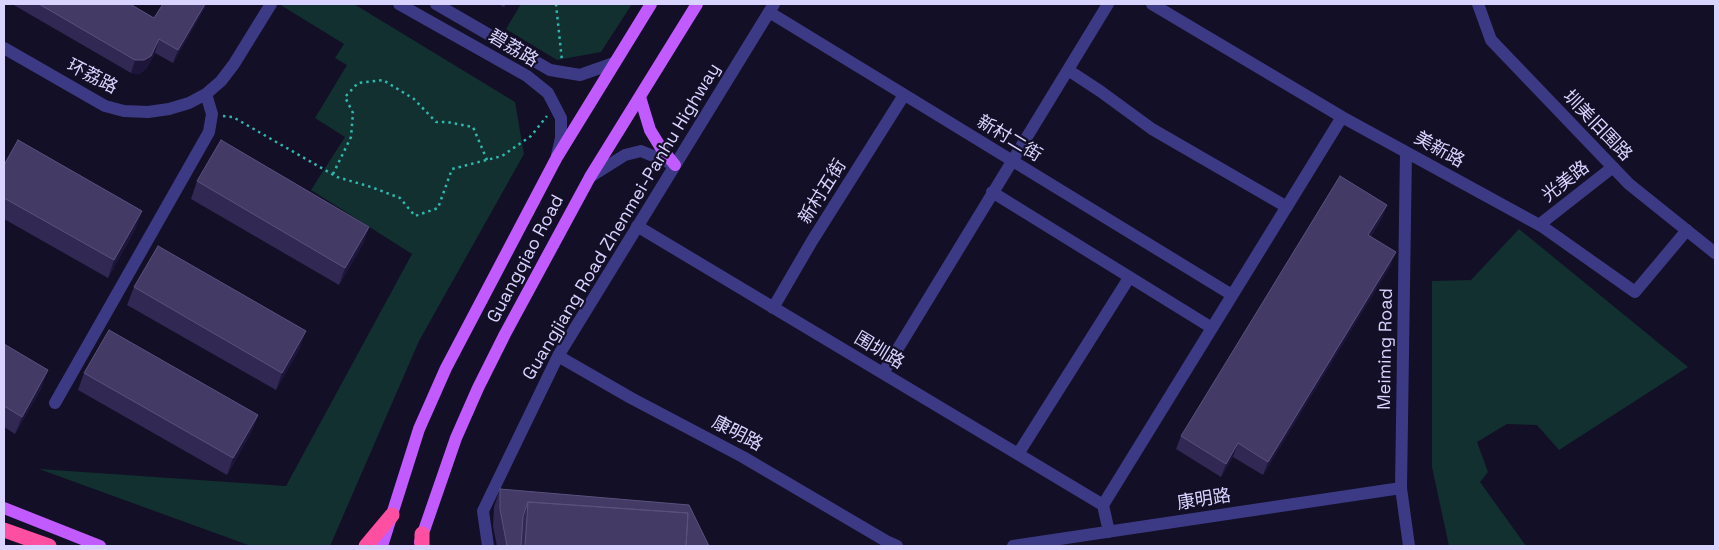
<!DOCTYPE html>
<meta charset="utf-8">
<style>
body{margin:0}
#map{position:relative;width:1719px;height:550px;overflow:hidden;background:#130f26;font-family:"Space Grotesk",sans-serif}
canvas{display:block}
.frame{position:absolute;inset:0;border:5px solid #d9d4ff;pointer-events:none}
</style>
<div id="map">
<canvas width="1719" height="550"></canvas>
<div class="frame"></div>
</div>
<script>
const context = document.querySelector('canvas').getContext('2d');
context.lineJoin = 'round';
function fillPath(path, color) { context.fillStyle = color; context.fill(path, 'evenodd'); }
const poly = rows => new Path2D(rows.map(r => 'M' + r).join(''));
function trace(path, color, width, dash) { context.strokeStyle = color; context.lineWidth = width; context.lineCap = dash ? 'butt' : 'round'; context.setLineDash(dash || []); context.stroke(path); }
function label(font, color, halo, rows, align = 'center') {
  context.font = font + ' "Space Grotesk","Noto Sans SC",sans-serif'; context.lineWidth = 4.5; context.setLineDash([]); context.textBaseline = 'middle'; context.strokeStyle = halo; context.fillStyle = color; for (const [text, x, y, turn = 0] of rows) {
    context.save(); context.translate(x, y); context.rotate((+turn || 0) * Math.PI / 180); context.textAlign = isNaN(turn) ? turn : align; if (halo) context.strokeText(text, 0, 0); context.fillText(text, 0, 0); context.restore();
  }
}
const green = poly([
 [279,4,354,4,515,102,524,154,419,341,330,546,251,546,39,469,286,486,412,254,311,190,345,137,315,118,347,65,335,58,344,44],
 [521,4,632,4,601,52,557,60,506,29],
 [1519,229,1688,367,1559,450,1537,425,1507,424,1477,442,1488,472,1480,482,1526,546,1449,546,1432,467,1432,281,1471,280]
]);
const path = poly([
 [556,4,562,61],
 [223,116,233,117,337,177,371,187,400,198,415,216,438,208,452,169,502,156,531,136,547,116],
 [333,174,351,137,353,113,345,97,358,83,383,80,414,99,436,122,447,122,473,127,487,160]
]);
const minor = poly([
 [399,4,527,76,548,93,561,118,561,138,557,155],
 [436,4,550,70,580,75,614,63],
 [1152,4,1342,117,1543,227,1635,292,1687,230],
 [1478,4,1491,40,1629,184,1715,253],
 [769,12,1232,295],
 [4,48,105,106,124,111,148,112,169,109,189,103,206,94,221,81,234,64,271,4],
 [1068,70,1100,91,1152,129,1287,207],
 [1406,152,1401,488,1409,546],
 [590,177,625,155,641,151,675,165],
 [992,192,1212,328],
 [1539,225,1613,167],
 [637,226,1103,505],
 [773,308,812,241,904,95],
 [558,356,631,398,743,457,886,541,897,546],
 [883,373,1108,4],
 [55,403,209,132,212,114,206,94],
 [1018,454,1129,278],
 [1109,532,1103,505,1342,117],
 [488,546,483,511,558,356,774,4],
 [1013,546,1401,488]
]);
const major = poly([
 [640,97,650,130,661,148,675,165],
 [4,508,100,546],
 [420,542,456,438,478,388,505,334,590,177,697,4],
 [382,546,419,429,446,368,557,157,651,4]
]);
const highway = poly([
 [4,530,49,546],
 [366,546,392,515],
 [422,546,422,534]
]);
const wall = poly([
 [12,4,130,4,154,18,163,4,207,4,173,63,155,53,146,69,139,74,131,73],
 [498,4,506,4,504,7],
 [4,165,136,228,108,278,4,219],
 [197,181,369,227,363,244,339,285,191,199],
 [1387,205,1382,218,1371,236,1391,265,1263,475,1233,457,1221,477,1176,449,1181,436],
 [134,287,300,348,276,390,127,305],
 [4,344,42,387,15,434,4,427],
 [84,373,258,415,251,433,227,475,78,390],
 [500,489,709,546,497,546,493,526,494,507]
]);
const shadedWall = poly([
 [205,4,207,4,173,63,178,50],
 [159,39,155,53,146,69,139,74,131,73,135,60],
 [1387,205,1382,218,1363,248,1368,235],
 [142,211,136,228,108,278,114,260],
 [369,227,363,244,339,285,345,268],
 [1396,252,1391,265,1263,475,1268,462],
 [306,331,300,348,276,390,282,373],
 [48,370,42,387,15,434,22,417],
 [258,415,251,433,227,475,233,458],
 [1238,443,1233,457,1221,477,1226,464]
]);
const building = poly([
 [39,4,130,4,154,18,163,4,205,4,178,50,159,39,151,56,144,60,135,60,39,4],
 [18,140,142,211,114,260,4,198,4,165,18,140],
 [221,140,369,227,345,268,197,181,221,140],
 [1340,176,1387,205,1368,235,1396,252,1268,462,1238,443,1226,464,1181,436,1340,176],
 [158,246,306,331,282,373,134,287,158,246],
 [109,330,258,415,233,458,84,373,109,330],
 [4,344,48,370,22,417,4,406,4,344],
 [500,489,689,505,709,546,686,546,688,513,528,502,523,516,521,546,507,546,500,509,500,489],
 [528,502,688,513,686,546,525,546,528,502]
]);
const streetNames = [
 ["碧荔路",513,49,31],
 ["环荔路",92,77,27],
 ["圳美旧围路",1597,126,46],
 ["新村二街",1009,139,31],
 ["美新路",1439,150,29],
 ["光美路",1566,182,-38],
 ["新村五街",823,192,-58],
 ["Guangjiang Road Zhenmei-Panhu Highway",622,222,-59],
 ["Guangqiao Road",526,259,-62],
 ["Meiming Road",1386,349,-89],
 ["围圳路",879,351,31],
 ["康明路",737,434,28],
 ["康明路",1204,500,-9]
];
fillPath(green, '#12302f');
trace(path, '#2fb8b0', 2.5, [2.5, 4]);
trace(minor, '#3d3a85', 12);
trace(major, '#c25bff', 12);
trace(highway, '#ff4fa3', 15);
fillPath(wall, '#312854');
fillPath(shadedWall, '#1d163a');
fillPath(building, '#433a66');
trace(building, '#5a527e', 1);
label('18px', '#d9d4ff', '#130f26', streetNames);
</script>
